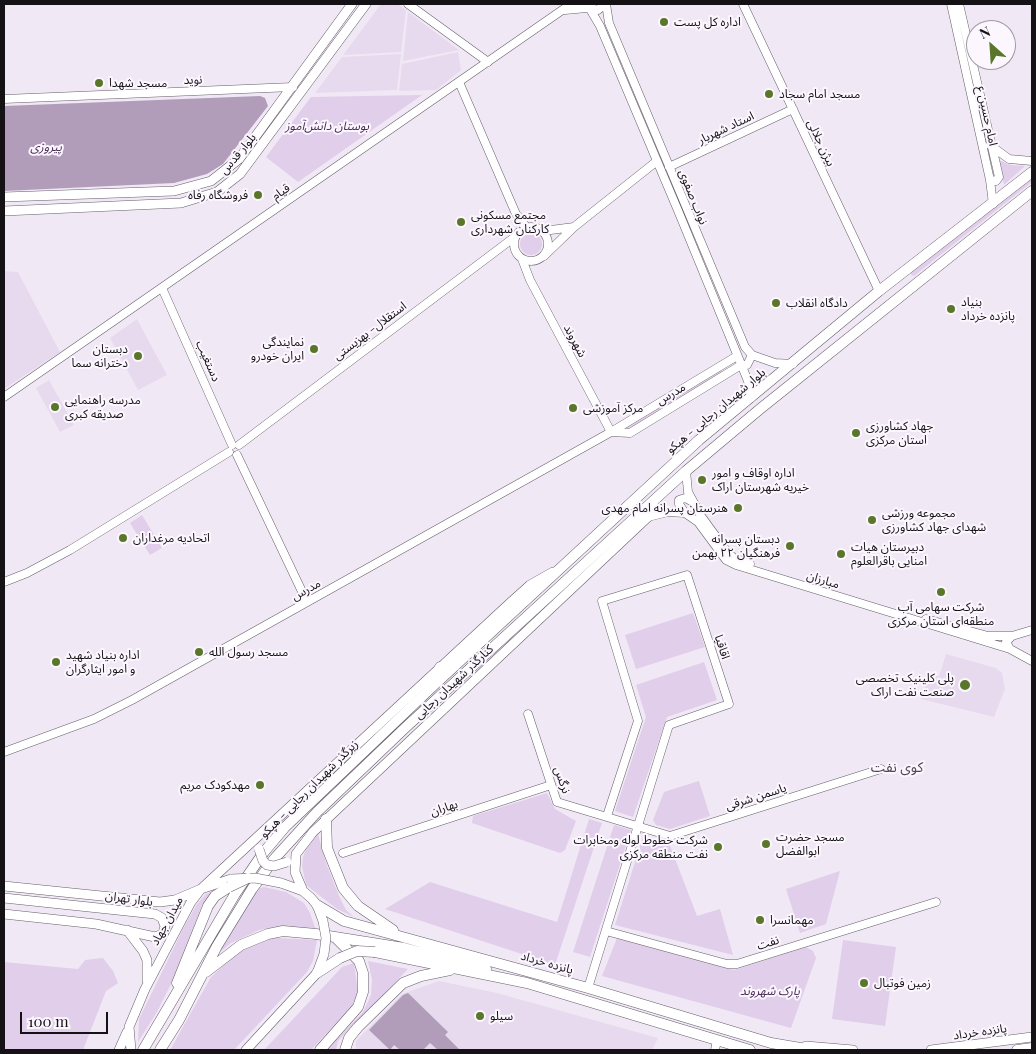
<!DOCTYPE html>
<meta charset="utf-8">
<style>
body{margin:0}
#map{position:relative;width:1036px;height:1054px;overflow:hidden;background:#f1e8f5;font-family:"Playfair Display",serif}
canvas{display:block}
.frame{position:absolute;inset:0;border:5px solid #151216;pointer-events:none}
.north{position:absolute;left:966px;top:20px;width:50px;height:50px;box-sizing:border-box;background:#fcf7ff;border:1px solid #a09ba2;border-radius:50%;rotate:334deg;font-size:14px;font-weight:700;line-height:20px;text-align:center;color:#151216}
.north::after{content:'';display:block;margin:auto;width:18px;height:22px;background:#59762a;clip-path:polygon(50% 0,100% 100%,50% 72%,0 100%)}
.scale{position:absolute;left:20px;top:1012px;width:88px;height:22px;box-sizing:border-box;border:2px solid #151216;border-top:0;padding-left:6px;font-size:15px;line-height:18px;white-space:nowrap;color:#151216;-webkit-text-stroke:4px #fcf7ff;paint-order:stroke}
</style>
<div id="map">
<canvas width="1036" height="1054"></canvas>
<div class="frame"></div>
<div class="north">N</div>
<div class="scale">100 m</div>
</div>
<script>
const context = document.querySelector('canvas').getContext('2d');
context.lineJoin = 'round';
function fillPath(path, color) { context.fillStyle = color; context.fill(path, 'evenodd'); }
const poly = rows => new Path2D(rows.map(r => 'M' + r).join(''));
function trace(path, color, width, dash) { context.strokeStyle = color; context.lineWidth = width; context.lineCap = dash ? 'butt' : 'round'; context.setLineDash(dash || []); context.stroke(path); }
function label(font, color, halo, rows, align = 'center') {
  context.font = font + ' "Playfair Display","Noto Sans Arabic",serif'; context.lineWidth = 4; context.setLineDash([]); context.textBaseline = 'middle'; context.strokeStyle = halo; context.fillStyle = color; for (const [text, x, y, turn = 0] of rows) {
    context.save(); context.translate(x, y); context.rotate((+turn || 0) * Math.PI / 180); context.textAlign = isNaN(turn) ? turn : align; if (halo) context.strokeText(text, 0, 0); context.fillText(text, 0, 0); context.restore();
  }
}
const built = poly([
 [381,4,397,4,406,10,401,52,343,55],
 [408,12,459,50,403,61],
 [458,52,461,70,436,90,399,91,402,64],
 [401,54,397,90,315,93,342,57],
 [4,271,18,272,60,352,4,389],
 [137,319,167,375,138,390,110,338],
 [49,380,74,425,60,432,36,388],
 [946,654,996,668,1002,673,1005,689,994,717,921,699,929,674,939,676],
 [439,981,497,993,658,1038,652,1050,356,1050,356,1041,402,994]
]);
const green = poly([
 [422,95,298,182,266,157,311,97],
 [999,160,1010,165,1025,166,1004,185],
 [1032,176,1032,182,914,276,911,275,911,272],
 '520 244a11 11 0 1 1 22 0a11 11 0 1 1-22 0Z',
 [721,370,723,372,629,431,624,430,624,428],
 [142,515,162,548,150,555,130,523],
 [693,613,705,647,636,669,625,635],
 [704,662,717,700,667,717,633,817,615,811,646,717,636,685],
 [699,781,710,816,670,829,656,825,653,820,664,792],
 [547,793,555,809,576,821,565,850,560,853,472,823,473,816],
 [589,819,602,823,555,965,385,909,430,882,557,922],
 [614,825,631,830,590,957,573,952],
 [318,834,326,863,339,896,346,910,354,917,337,909,306,885,302,866,303,857,306,849],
 [643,837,669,843,697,916,720,909,733,955,615,925],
 [840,871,826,924,800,933,786,889],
 [221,887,210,895,202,905,174,978,157,1012,138,1042,139,1019,184,927,197,904,206,894],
 [264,887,286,892,304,903,310,913,316,930,274,927,259,930,231,943,219,953,256,889],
 [277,938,317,940,313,961,307,972,234,1050,170,1050,211,977,239,951,259,941],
 [617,938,734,970,806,947,813,951,816,958,791,1028,602,976],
 [843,940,896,947,885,1026,832,1019],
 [103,958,113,971,118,983,106,991,83,1050,4,1050,4,962,78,969,85,960],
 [368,961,408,969,338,1041,336,1050,327,1050,363,1012,371,995,372,980],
 [354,963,358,992,352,1006,311,1050,264,1050,342,967]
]);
const forest = poly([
 [260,96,265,98,268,106,223,164,207,174,174,183,4,191,4,106],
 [408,993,448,1032,445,1035,460,1050,438,1050,430,1043,423,1050,400,1050,394,1045,390,1050,369,1030,403,995]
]);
const tertiary = poly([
 [408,4,488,62],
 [606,4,609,23,745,347,752,355,775,363,793,364],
 [743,4,879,291],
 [951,4,990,180,993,204],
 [959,4,999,177,996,181,990,180],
 [586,7,598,10,605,4],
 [590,9,600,26,679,213,748,381,751,398],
 [565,10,587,8],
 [459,82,516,214,527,228],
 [4,99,293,87],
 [990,145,1009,159,1032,161],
 [669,167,793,109],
 '514 244a17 17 0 1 1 34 0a17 17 0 1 1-34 0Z',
 [543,231,574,227],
 [544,256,574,227,657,161],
 [522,259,530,280,611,432],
 [162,288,232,445],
 [4,397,571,4],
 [611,432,630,433,741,365,747,365,752,355],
 [239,445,516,236],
 [237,455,307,602],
 [686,471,688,492,701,516,728,553,734,558,750,564],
 [685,513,679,504,679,500,685,498,693,502],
 [648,517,668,512,685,513,698,522,726,560,736,565,1010,649],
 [4,582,27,573,70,550,229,452],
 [926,619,988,636,1012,636],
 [1032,630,1012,636,1006,642,1010,649,1032,661],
 [528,714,557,802,670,836,881,769],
 [4,752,94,719,132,700,611,432,737,356],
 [343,853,551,785],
 [606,931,727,964,737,964,936,902],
 [588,988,669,725,729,704,687,575,602,601,638,721,607,816],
 [715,1050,717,1040]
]);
const secondary = poly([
 [4,197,174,191,211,181,239,159,352,4],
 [4,211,181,203,217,192,240,174,366,4],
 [281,883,303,891,311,898,317,905,323,921],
 [4,886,160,902,175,900,201,889,510,603,530,585,553,572],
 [303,891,295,872,296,854,313,832,648,517,654,500],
 [4,898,155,914,162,918,165,926,163,934,155,937,96,924,4,914],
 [127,930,143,951,147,960,147,980],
 [806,1046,853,1050],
 [119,1050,127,1032],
 [131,1050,129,1027,145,989,191,902,201,889,231,879],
 [246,1050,317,973,324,954],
 [931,1050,1032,1037]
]);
const primary = poly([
 [433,684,440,667],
 [326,819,327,848,343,888,358,906,393,930],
 [317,905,344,921,588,988,771,1043,812,1050],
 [375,952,527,983,750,1050],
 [206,972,241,945,268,934,283,931,316,934,404,948,486,969],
 [317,973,340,958],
 [177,983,208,906,215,896,229,887],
 [143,1050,235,894,264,852,285,827,432,687,699,440,879,291,1032,172],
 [160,1050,179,1020,217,946,252,889,275,858,317,812,406,727,686,471,760,409,1032,191],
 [320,1050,358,1007,363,992,363,973,359,961,336,938],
 [345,1050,349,1038,358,1027,403,983,421,976,450,970],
 [1017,1050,1032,1048]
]);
const secondaryBridge = poly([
 [259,849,263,861,267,865,274,866,287,862],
 [231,879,255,878,281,883],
 [323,921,326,938,324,954]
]);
const primaryBridge = poly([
 [229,887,248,878],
 [340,958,357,951,375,952]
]);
const markers = [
 [664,22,5,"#59762a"],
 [99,83,5,"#59762a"],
 [769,94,5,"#59762a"],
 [258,195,5,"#59762a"],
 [461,222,5,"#59762a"],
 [776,303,5,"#59762a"],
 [951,309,5,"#59762a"],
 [314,349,5,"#59762a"],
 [138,356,5,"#59762a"],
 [55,407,5,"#59762a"],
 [573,408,5,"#59762a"],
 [856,433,5,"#59762a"],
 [702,480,5,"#59762a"],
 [738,508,5,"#59762a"],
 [872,520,5,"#59762a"],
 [123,538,5,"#59762a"],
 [790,546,5,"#59762a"],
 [841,554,5,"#59762a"],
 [941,592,5,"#59762a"],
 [199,652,5,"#59762a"],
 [56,662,5,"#59762a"],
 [965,685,6,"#59762a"],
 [260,785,5,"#59762a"],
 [766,844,5,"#59762a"],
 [718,847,5,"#59762a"],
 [760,920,5,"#59762a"],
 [864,983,5,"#59762a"],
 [480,1016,5,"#59762a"]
];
const poiNames = [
 ["اداره کل پست",674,22],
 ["مسجد شهدا",109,83],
 ["مسجد امام سجاد",779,94],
 ["فروشگاه رفاه",248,195,"right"],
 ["مجتمع مسکونی",471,215],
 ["کارکنان شهرداری",471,229],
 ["بنیاد",961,302],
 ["پانزده خرداد",961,316],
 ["دادگاه انقلاب",786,303],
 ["نمایندگی",304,342,"right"],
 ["ایران خودرو",304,356,"right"],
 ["دبستان",128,349,"right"],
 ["دخترانه سما",128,363,"right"],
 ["مدرسه راهنمایی",65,400],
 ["صدیقه کبری",65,414],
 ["مرکز آموزشی",583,408],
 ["جهاد کشاورزی",866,426],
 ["استان مرکزی",866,440],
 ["اداره اوقاف و امور",712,473],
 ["خیریه شهرستان اراک",712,487],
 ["هنرستان پسرانه امام مهدی",728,508,"right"],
 ["مجموعه ورزشی",882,513],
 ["شهدای جهاد کشاورزی",882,527],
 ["اتحادیه مرغداران",133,538],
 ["دبستان پسرانه",780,539,"right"],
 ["فرهنگیان ۲۲ بهمن",780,553,"right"],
 ["دبیرستان هیات",851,547],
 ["امنایی باقرالعلوم",851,561],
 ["شرکت سهامی آب",941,607,"center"],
 ["منطقه‌ای استان مرکزی",941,621,"center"],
 ["مسجد رسول الله",209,652],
 ["اداره بنیاد شهید",66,655],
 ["و امور ایثارگران",66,669],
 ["پلی کلینیک تخصصی",954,678,"right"],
 ["صنعت نفت اراک",954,692,"right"],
 ["مهدکودک مریم",250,785,"right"],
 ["مسجد حضرت",776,837],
 ["ابوالفضل",776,851],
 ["شرکت خطوط لوله ومخابرات",708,840,"right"],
 ["نفت منطقه مرکزی",708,854,"right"],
 ["مهمانسرا",770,920],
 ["زمین فوتبال",874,983],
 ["سیلو",490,1016]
];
const streetNames = [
 ["نوید",193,80,-2],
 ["امام حسین ع",987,116,78],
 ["استاد شهریار",726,128,-25],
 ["بیژن جلالی",821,143,65],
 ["بلوار قدس",238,154,-50],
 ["قیام",281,192,-35],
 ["نواب صفوی",693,197,68],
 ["استقلال- بهزیستی",370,331,-37],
 ["شهروند",575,341,62],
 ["دستغیب",208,361,66],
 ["مدرس",671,394,-31],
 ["بلوار شهیدان رجایی - هپکو",716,411,-40],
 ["مبارزان",823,580,17],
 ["مدرس",306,590,-29],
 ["اقاقیا",722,647,72],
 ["کنارگذر شهیدان رجایی",454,682,-43],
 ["نرگس",562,780,71],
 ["زیرگذر شهیدان رجایی - هپکو",309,789,-45],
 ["یاسمن شرقی",756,797,-18],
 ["بهاران",444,808,-18],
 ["بلوار تهران",129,899,8],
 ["میدان جهاد",167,921,-61],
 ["نفت",768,943,-18],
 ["پانزده خرداد",547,963,16],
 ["پانزده خرداد",980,1032,-8]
];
const parkNames = [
 ["بوستان دانش‌آموز",327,126],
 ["پیروزی",46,147],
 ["پارک شهروند",770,991]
];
const neighbourhoodNames = [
 ["کوی نفت",897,768]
];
fillPath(built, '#e7daee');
fillPath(green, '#e1ceea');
fillPath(forest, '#b19dba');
trace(tertiary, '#665f6a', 9);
trace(secondary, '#665f6a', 10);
trace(primary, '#665f6a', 11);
trace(tertiary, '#fff', 8);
trace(secondary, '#fff', 9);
trace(primary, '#fff', 10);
trace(secondaryBridge, '#665f6a', 10, []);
trace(primaryBridge, '#665f6a', 11, []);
trace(secondaryBridge, '#fff', 9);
trace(primaryBridge, '#fff', 10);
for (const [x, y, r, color] of markers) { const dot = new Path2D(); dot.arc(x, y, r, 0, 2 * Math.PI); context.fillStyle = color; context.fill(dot); trace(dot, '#fcf7ff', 2); }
label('12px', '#151216', '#fcf7ff', poiNames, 'left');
label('12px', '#151216', '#fcf7ff', streetNames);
label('italic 12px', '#492c55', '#fcf7ff', parkNames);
label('14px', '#4f4853', '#fcf7ff', neighbourhoodNames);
</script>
